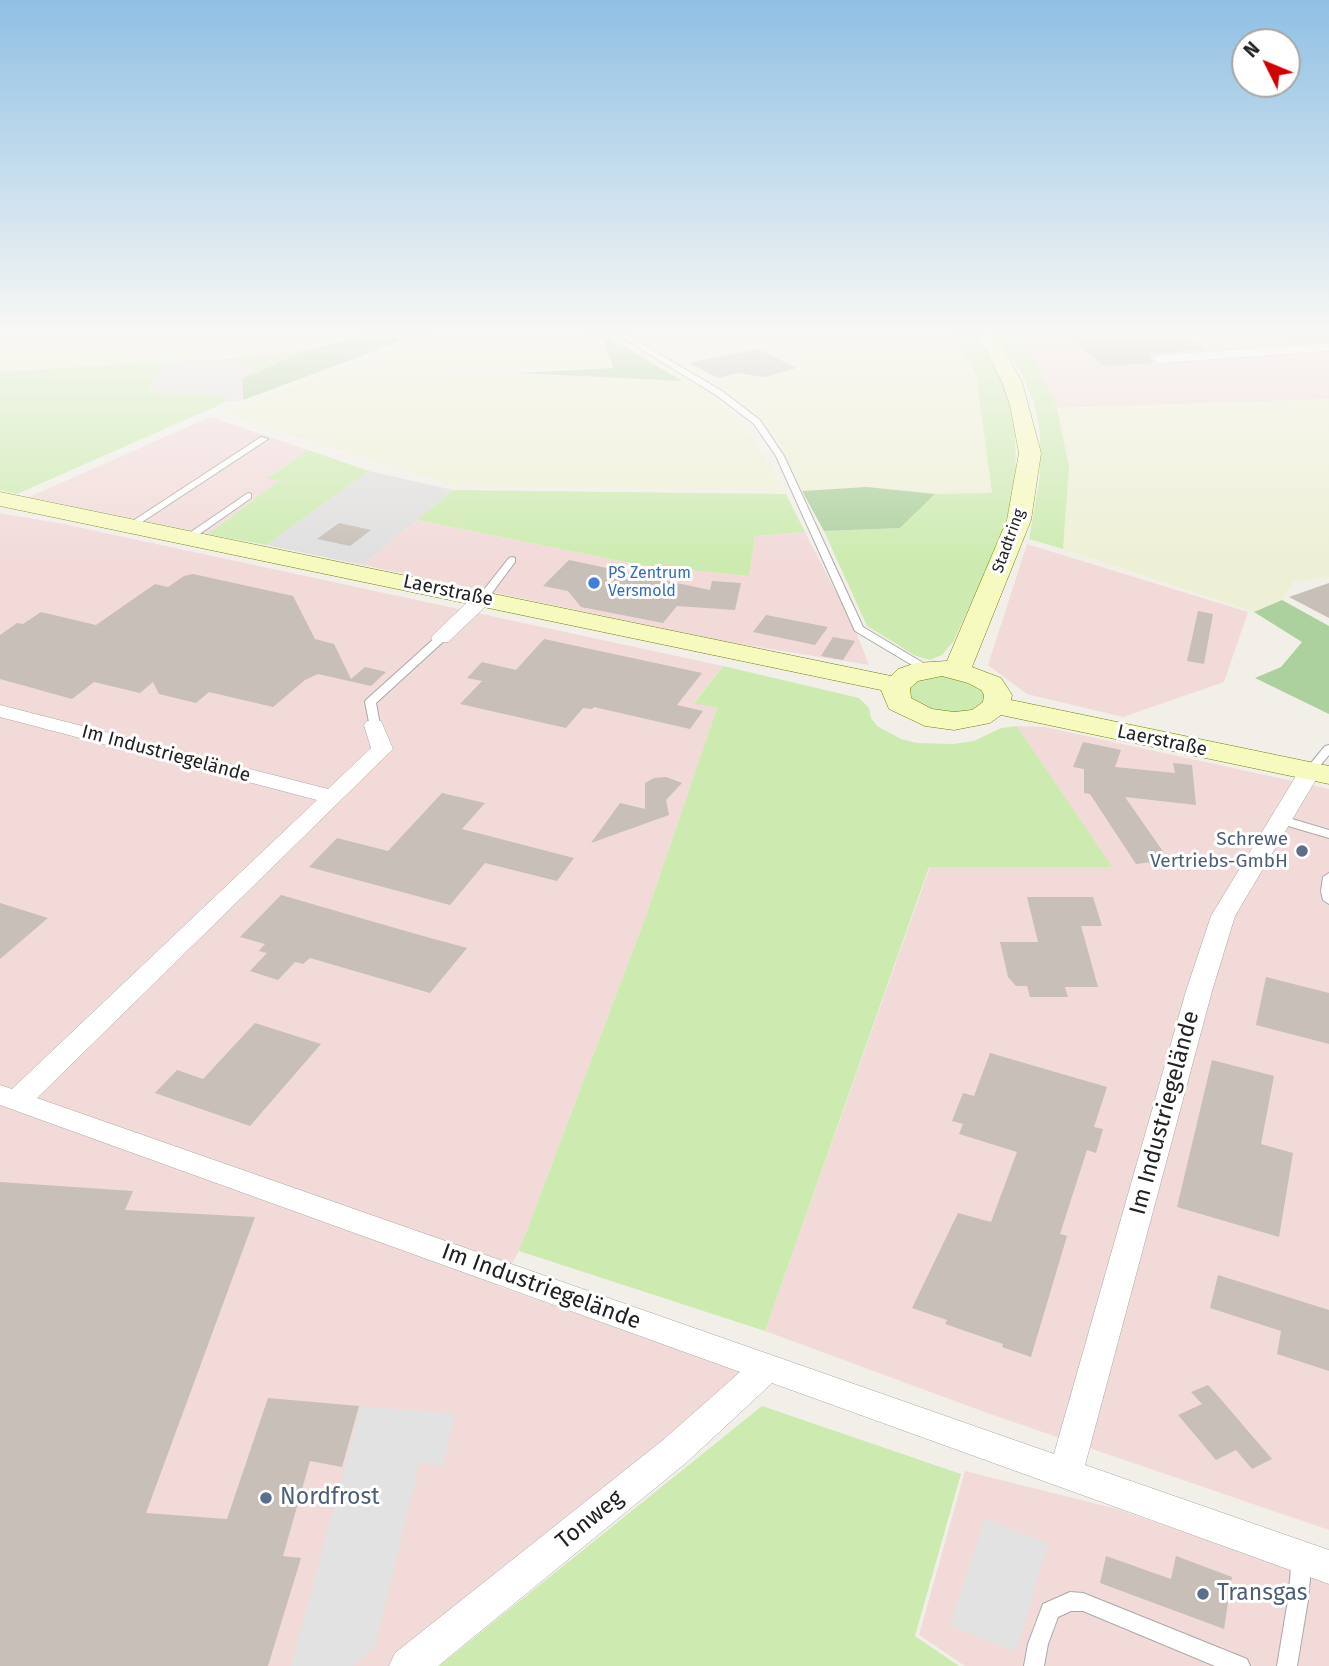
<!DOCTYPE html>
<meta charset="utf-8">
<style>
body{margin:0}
#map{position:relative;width:1329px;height:1666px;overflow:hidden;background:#f2efe9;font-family:"Fira Sans",sans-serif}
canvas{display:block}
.north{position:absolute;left:1231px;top:28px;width:70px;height:70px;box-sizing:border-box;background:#fff;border:2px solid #a7a7a7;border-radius:50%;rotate:313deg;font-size:19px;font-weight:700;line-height:28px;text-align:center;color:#222}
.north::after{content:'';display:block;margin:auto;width:24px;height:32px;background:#d40000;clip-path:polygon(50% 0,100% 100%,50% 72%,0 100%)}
</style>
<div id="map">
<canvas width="1329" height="1666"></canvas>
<div class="north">N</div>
</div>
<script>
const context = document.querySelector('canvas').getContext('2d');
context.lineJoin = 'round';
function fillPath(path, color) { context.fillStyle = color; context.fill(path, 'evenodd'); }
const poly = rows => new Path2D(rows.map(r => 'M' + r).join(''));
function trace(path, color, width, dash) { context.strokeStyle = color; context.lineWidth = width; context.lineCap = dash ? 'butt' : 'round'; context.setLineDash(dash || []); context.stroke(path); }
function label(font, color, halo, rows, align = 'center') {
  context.font = font + ' "Fira Sans",sans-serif'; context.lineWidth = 6; context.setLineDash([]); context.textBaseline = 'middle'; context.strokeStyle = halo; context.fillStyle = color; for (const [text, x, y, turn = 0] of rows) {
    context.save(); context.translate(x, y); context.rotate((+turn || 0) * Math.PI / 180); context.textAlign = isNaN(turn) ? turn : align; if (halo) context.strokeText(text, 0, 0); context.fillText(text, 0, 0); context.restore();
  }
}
const residential = poly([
 [231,358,253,368,243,378,243,400,226,402,223,396,148,391,168,361],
 [369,471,453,490,363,565,266,545]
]);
const commercial = poly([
 [1014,330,1329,330,1329,399,1057,408,1036,361],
 [210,417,308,450,268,477,280,481,208,534,29,497],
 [0,513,64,524,723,666,694,702,717,708,646,916,519,1251,498,1286,745,1373,391,1666,0,1666],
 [417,520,641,565,749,576,755,536,805,532,854,627,869,665,734,643,363,565],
 [1027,544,1248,612,1224,682,1123,717,1027,694,988,665],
 [1017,726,1045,727,1329,789,1329,1530,990,1414,765,1331,930,867,1111,867],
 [965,1471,1117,1509,1329,1583,1329,1666,965,1666,919,1635]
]);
const farmland = poly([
 [0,330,382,330,291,352,0,372],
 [436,330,583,330,602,342,610,367,444,369,450,376,517,373,680,381,614,340,632,339,626,330,952,330,976,375,992,493,935,494,866,487,802,491,772,430,758,415,735,400,720,404,745,425,784,491,455,486,222,414],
 [1329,399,1329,577,1293,582,1282,600,1254,612,1063,549,1069,467,1057,408]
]);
const grass = poly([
 [952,330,973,330,1002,381,1015,422,1016,487,999,543,953,642,942,655,930,660,916,656,867,626,824,531,900,528,935,494,992,493,976,375],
 [993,330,1013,330,1036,361,1057,408,1069,467,1063,549,1029,539,1040,476,1040,433,1034,403,1022,374],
 [311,349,243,378,253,368,231,358],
 [168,361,148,391,224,396,226,402,17,494,0,490,0,372],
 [308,450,369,471,266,545,208,534,279,481,267,478],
 [453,490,786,494,805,532,755,536,749,576,641,565,417,520],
 [723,666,859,698,869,708,871,718,877,726,901,739,917,743,953,744,974,741,1001,728,1017,726,1112,867,929,867,765,1331,519,1251,646,916,717,708,694,703],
 [936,674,981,685,989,701,962,717,911,705,909,682],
 [762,1406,961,1474,915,1636,959,1666,439,1666]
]);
const forest = poly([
 [382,330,431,330,243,400,243,378,311,349],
 [587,330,607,330,614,340,682,381,517,373,613,368,604,342],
 [866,487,867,487,935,494,900,528,824,531,802,491],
 [1282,600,1329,626,1329,714,1255,678,1281,667,1302,642,1254,612]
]);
const parking = poly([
 [361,1406,455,1414,443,1465,419,1464,375,1648,353,1666,291,1666],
 [985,1519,1048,1543,1016,1652,950,1625]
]);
const building = poly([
 [1058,330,1178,330,1205,349,1149,355,1154,363,1104,366],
 [1279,330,1329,330,1329,340,1295,343],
 [758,349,797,368,764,377,738,373,718,378,689,363],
 [339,523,371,530,350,546,317,539],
 [569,560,710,590,712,581,741,583,735,610,677,606,663,623,581,607,568,591,543,586],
 [193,574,293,596,315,639,334,644,351,679,365,667,386,672,371,686,318,674,305,680,273,707,209,692,196,703,159,694,153,682,140,693,94,682,72,699,0,679,0,635,17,623,23,624,41,612,96,625,155,584,168,587,184,576],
 [1329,583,1329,618,1289,597],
 [1198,611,1213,614,1204,664,1187,661],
 [766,615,828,627,815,645,753,632],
 [833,637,855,641,843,660,821,656],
 [544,639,702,673,677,705,703,711,690,729,594,707,592,709,583,708,566,728,460,704,482,681,467,678,482,662,516,670],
 [1083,742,1121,750,1115,767,1175,773,1173,763,1192,765,1196,805,1125,797,1169,860,1136,864,1090,794,1084,793,1084,769,1073,767],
 [666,777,682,783,666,800,669,815,591,843,620,803,645,809,645,783,654,778],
 [442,793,485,803,462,829,574,858,557,881,485,863,450,905,309,867,337,838,388,851],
 [281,895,416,934,467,948,430,993,310,958,303,964,295,962,278,980,250,971,267,953,259,951,265,944,240,937],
 [1027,897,1093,897,1102,926,1081,926,1098,987,1065,987,1068,997,1030,997,1027,986,1016,986,1008,977,1000,942,1038,942],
 [0,903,48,918,0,959],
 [1266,977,1329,993,1329,1044,1256,1025],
 [255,1023,321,1044,250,1126,155,1093,177,1070,203,1079],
 [990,1053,1107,1087,1094,1127,1103,1129,1096,1153,1087,1150,1060,1234,1067,1236,1031,1357,1002,1347,1003,1344,945,1324,947,1320,912,1308,958,1213,991,1222,1017,1152,959,1134,963,1124,952,1121,963,1093,974,1096],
 [1212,1060,1274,1076,1261,1144,1293,1153,1279,1237,1177,1207],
 [0,1182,133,1191,125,1210,255,1217,146,1513,227,1519,268,1398,359,1406,342,1467,310,1461,283,1556,301,1558,268,1666,0,1666],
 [1218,1275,1329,1310,1329,1371,1277,1354,1281,1331,1210,1308],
 [1208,1385,1218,1396,1272,1459,1252,1469,1236,1450,1216,1460,1178,1415,1202,1404,1191,1392],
 [1106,1556,1171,1579,1176,1556,1232,1577,1224,1629,1100,1583]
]);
const lane = poly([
 [610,330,619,330,722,391,760,420,784,456,863,627,930,667,931,669,930,671,922,671,855,631,776,456,754,424,716,395,610,330],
 [261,437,268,439,133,528,130,529,125,526,261,437],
 [248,493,251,494,251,498,191,540,185,540,185,536,248,493],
 [512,557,515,558,515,562,486,601,478,601,478,597,509,558,512,557],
 [441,635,446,638,445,640,376,703,380,725,374,728,370,727,365,702,366,700,437,636,441,635],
 [1329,745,1329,755,1314,773,1306,773,1304,771,1306,769,1325,746,1329,745],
 [1282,816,1329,830,1329,838,1278,823,1276,820,1278,817,1282,816],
 [1329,873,1329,904,1323,900,1321,891,1323,877,1329,873],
 [1302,1548,1309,1551,1312,1557,1308,1600,1297,1666,1277,1666,1288,1600,1292,1557,1295,1551,1302,1548],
 [1070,1592,1083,1593,1247,1659,1250,1666,1215,1666,1083,1611,1071,1611,1058,1617,1048,1644,1044,1666,1024,1666,1028,1644,1043,1604,1070,1592]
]);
const street = poly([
 [1329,343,1329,351,1159,363,1152,359,1159,355,1329,343],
 [482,593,489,595,491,599,489,603,448,642,434,642,431,638,434,634,475,595,482,593],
 [0,705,328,789,371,748,364,725,367,721,381,721,393,749,37,1098,1054,1454,1186,991,1211,916,1302,766,1318,766,1321,771,1235,916,1212,991,1085,1465,1329,1550,1329,1584,772,1383,687,1462,438,1666,389,1666,395,1653,663,1440,740,1372,0,1105,0,1085,12,1089,317,800,0,717,0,705]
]);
const secondary = poly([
 [975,330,993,330,1022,382,1041,453,1031,520,972,667,1001,678,1012,695,1011,700,1329,766,1329,784,1001,715,990,723,954,730,925,726,889,709,881,690,0,506,0,492,891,676,898,669,916,663,947,661,1007,520,1019,453,1010,405,1002,382,975,330],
 [942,676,968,683,981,690,984,695,983,702,972,710,954,712,932,709,911,698,910,688,918,681,942,676]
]);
const markers = [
 [594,583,7,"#3f7fe0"],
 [1302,851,7,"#5c6f8a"],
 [266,1498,7,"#5c6f8a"],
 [1203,1594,7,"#5c6f8a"]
];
const farStreetnames = [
 ["Stadtring",1009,541,-70]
];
const farShopnames = [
 ["PS Zentrum",608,574],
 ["Versmold",608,592]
];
const streetNames = [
 ["Laerstraße",448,591,12],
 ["Laerstraße",1162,741,12],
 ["Im Industriegelände",166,754,15]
];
const serviceNames = [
 ["Schrewe",1288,840],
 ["Vertriebs-GmbH",1288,862]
];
const nearStreetnames = [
 ["Im Industriegelände",1165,1113,-75],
 ["Im Industriegelände",541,1287,20],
 ["Tonweg",590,1520,-39]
];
const nearServicenames = [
 ["Nordfrost",280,1498],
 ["Transgas",1217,1594]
];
fillPath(residential, '#e0dfdf');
fillPath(commercial, '#f2dad9');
fillPath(farmland, '#eef0d5');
fillPath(grass, '#cdebb0');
fillPath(forest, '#add19e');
fillPath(parking, '#e2e2e2');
fillPath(building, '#c7bfb8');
trace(lane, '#a9a9a9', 2);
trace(street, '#a9a9a9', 1);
trace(secondary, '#707d05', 1);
fillPath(lane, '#fff');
fillPath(street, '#fff');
fillPath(secondary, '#f7fabf');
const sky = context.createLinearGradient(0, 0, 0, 563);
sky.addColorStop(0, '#8fc0e4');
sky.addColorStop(0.59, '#f9f8f5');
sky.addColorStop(1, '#f9f8f500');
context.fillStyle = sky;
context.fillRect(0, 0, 1329, 563);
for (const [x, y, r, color] of markers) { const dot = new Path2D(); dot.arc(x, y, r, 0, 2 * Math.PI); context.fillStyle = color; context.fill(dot); trace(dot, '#fff', 2.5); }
label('16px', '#222', '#fff', farStreetnames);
label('16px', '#366cbe', '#fff', farShopnames, 'left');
label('19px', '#222', '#fff', streetNames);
label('19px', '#4e5e75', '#fff', serviceNames, 'right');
label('23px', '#222', '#fff', nearStreetnames);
label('23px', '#4e5e75', '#fff', nearServicenames, 'left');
</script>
